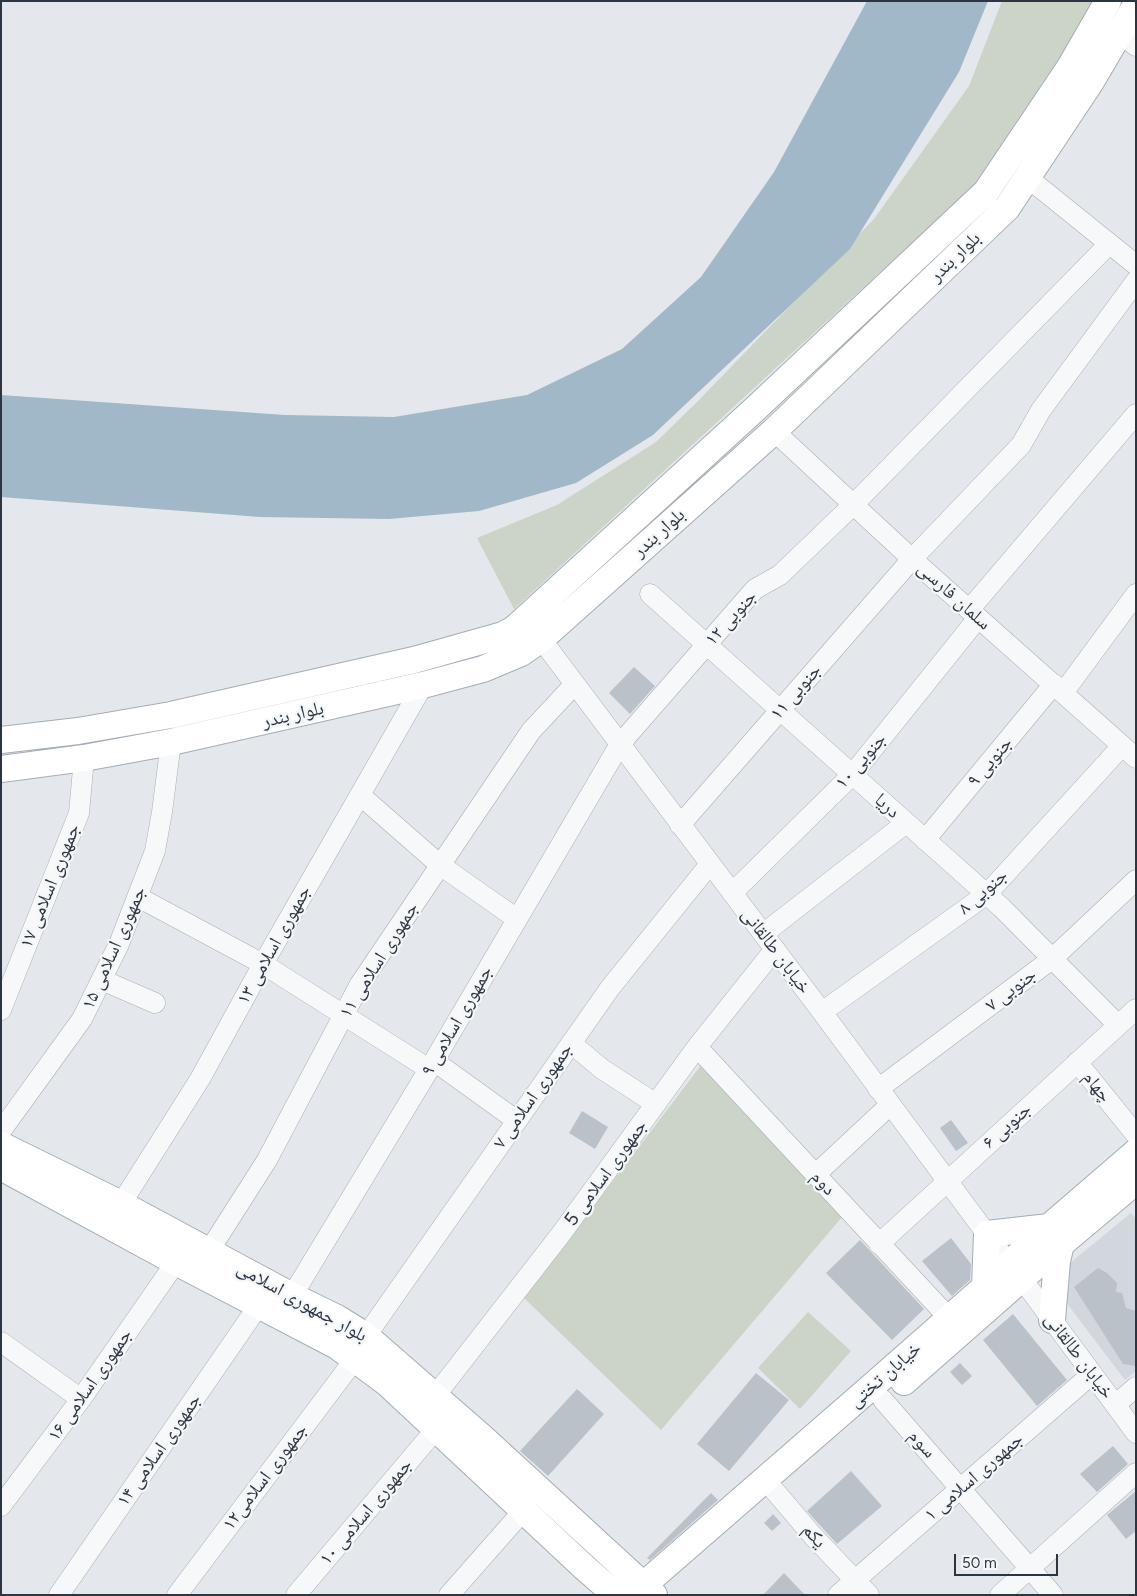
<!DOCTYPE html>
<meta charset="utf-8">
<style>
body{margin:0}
#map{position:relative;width:1137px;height:1596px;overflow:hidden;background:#e4e7eb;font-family:Figtree,sans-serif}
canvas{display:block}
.frame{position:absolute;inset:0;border:2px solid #2c3643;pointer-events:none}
.scale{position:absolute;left:954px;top:1554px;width:104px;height:22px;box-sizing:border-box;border:2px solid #2c3643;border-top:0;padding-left:6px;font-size:15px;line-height:18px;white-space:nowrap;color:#2c3643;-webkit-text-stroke:4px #f4f6f8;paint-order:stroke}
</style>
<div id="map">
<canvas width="1137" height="1596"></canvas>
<div class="frame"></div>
<div class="scale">50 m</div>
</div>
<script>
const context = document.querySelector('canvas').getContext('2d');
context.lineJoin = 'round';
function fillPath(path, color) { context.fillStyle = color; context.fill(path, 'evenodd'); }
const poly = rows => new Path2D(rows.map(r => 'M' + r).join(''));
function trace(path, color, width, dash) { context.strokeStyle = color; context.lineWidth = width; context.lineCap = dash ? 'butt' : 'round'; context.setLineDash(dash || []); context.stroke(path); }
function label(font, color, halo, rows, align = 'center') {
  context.font = font + ' Figtree,"Noto Naskh Arabic",sans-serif'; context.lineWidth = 4.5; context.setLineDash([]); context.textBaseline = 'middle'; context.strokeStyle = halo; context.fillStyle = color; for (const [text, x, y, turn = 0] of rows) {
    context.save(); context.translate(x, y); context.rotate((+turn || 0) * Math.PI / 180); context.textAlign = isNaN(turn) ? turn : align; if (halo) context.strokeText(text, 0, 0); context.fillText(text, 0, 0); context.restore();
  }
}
const built = poly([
 [1131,1213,1136,1219,1136,1371,1125,1380,1065,1301,1070,1263]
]);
const green = poly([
 [1002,1,1096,1,991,170,514,609,477,538,557,505,656,442,698,401,874,219,969,86],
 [702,1064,848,1210,661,1430,524,1298],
 [808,1312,851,1351,800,1409,758,1368]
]);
const water = poly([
 [867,1,988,1,959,72,850,249,653,435,576,483,479,511,389,519,260,517,1,497,1,395,285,415,394,417,527,395,622,349,701,277,774,172]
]);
const building = poly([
 [634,667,655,686,630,714,609,693],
 [582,1111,608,1127,595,1149,569,1133],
 [951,1120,968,1143,956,1151,940,1128],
 [951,1238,971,1264,970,1280,952,1296,922,1261],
 [860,1240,924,1309,892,1340,826,1273],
 [1098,1268,1107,1273,1117,1283,1116,1292,1122,1293,1126,1308,1136,1311,1136,1366,1123,1364,1074,1287],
 [1013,1314,1067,1380,1037,1406,983,1340],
 [960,1363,972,1376,962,1385,950,1372],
 [756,1373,789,1400,729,1471,697,1444],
 [577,1389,604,1414,548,1476,520,1451],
 [1113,1446,1128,1464,1097,1492,1080,1474],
 [851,1471,882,1506,837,1544,807,1511],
 [1136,1491,1136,1531,1126,1539,1107,1515],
 [711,1493,718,1500,650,1560,647,1558],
 [773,1514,781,1523,772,1531,764,1523],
 [784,1573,805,1595,763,1595]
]);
const minor = poly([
 [1120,33,1136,46],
 [1028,178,1136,265],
 [774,431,912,559,1136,758],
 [650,594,1002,908,1118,1025],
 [969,610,1136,414],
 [541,639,822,1012,1009,1264],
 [1063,693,1136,594],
 [360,795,440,865,517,919],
 [680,825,912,559,1021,445,1041,410,1136,281],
 [925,840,1054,684],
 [732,893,852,775,978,618],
 [138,897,263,964,429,1069],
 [763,934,906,823],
 [102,980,155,1003],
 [1,1010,79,813,84,758],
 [822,1012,987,894,1121,747],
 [571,1043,602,1069,656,1104],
 [697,1047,949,1318],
 [434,1061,516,1120],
 [1077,1062,1136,1135],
 [878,1089,1052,959,1136,880],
 [1,1131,82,1019,119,944,155,851,162,812,171,742],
 [815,1175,890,1105],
 [121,1204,200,1079,263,964,423,685],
 [879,1244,1136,1009],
 [209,1251,267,1160,360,984,531,731,574,685],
 [1022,1279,1136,1433],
 [292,1296,434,1061,620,744,755,589,780,575,854,504,1109,244],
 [366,1336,610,988,710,864],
 [1,1342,81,1399],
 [435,1396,561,1234,697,1047,775,949],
 [883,1400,1053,1595],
 [1115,1405,1136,1387],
 [774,1490,813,1536,869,1595],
 [1,1506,81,1399,176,1262],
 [59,1595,259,1305],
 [177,1595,355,1359],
 [296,1595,436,1429],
 [449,1595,523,1511],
 [838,1595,1092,1374],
 [1000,1595,1136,1473]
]);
const major = poly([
 [1,740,78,731,171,715,414,660,503,635,514,629,755,409,986,192,1070,67,1108,1],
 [1,769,84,758,171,742,423,685,483,669,521,653,541,639,774,431,1007,208,1092,80,1136,5],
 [1,1145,121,1204,292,1296,337,1318,366,1336,484,1439,654,1595],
 [1,1167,176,1262,337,1346,387,1383,585,1568,616,1595],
 [985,1287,987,1234,1049,1227],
 [1052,1320,1057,1261,1061,1244],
 [904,1382,1061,1244,1136,1181],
 [632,1595,870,1388,985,1287,1049,1227,1136,1152]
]);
const streetNames = [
 ["بلوار بندر",955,257,-44],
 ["بلوار بندر",659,533,-42],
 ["سلمان فارسی",954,596,42],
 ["۱۲ جنوبی",731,618,-48],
 ["۱۱ جنوبی",796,692,-49],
 ["بلوار بندر",293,715,-13],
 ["۱۰ جنوبی",861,761,-49],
 ["۹ جنوبی",990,762,-50],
 ["دریا",887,806,42],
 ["جمهوری اسلامی ۱۷",50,886,-68],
 ["۸ جنوبی",983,892,-41],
 ["جمهوری اسلامی ۱۳",274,945,-61],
 ["جمهوری اسلامی ۱۵",114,948,-66],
 ["خیابان طالقانی",776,951,53],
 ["جمهوری اسلامی ۱۱",379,960,-58],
 ["۷ جنوبی",1011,990,-37],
 ["جمهوری اسلامی ۹",457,1021,-60],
 ["چهام",1097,1087,52],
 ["جمهوری اسلامی ۷",533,1096,-55],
 ["۶ جنوبی",1007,1126,-42],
 ["جمهوری اسلامی 5",606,1173,-54],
 ["دوم",823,1183,47],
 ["بلوار جمهوری اسلامی",302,1302,29],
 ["خیابان طالقانی",1079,1356,53],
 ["خیابان تختی",885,1375,-41],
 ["جمهوری اسلامی ۱۶",90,1385,-55],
 ["سوم",922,1444,48],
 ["جمهوری اسلامی ۱۴",159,1450,-55],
 ["جمهوری اسلامی۱۲",265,1477,-53],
 ["جمهوری اسلامی ۱",974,1477,-41],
 ["جمهوری اسلامی ۱۰",366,1512,-50],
 ["یکم",814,1536,48]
];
fillPath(built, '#d2d7dd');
fillPath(green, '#cbd4c6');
fillPath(water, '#a1b8c9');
fillPath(building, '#bbc1c8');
trace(minor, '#a9aeb5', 21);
trace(major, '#a4adb6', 28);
trace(minor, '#f7f8f9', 20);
trace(major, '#fff', 26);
label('19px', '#2c3643', '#f4f6f8', streetNames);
</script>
